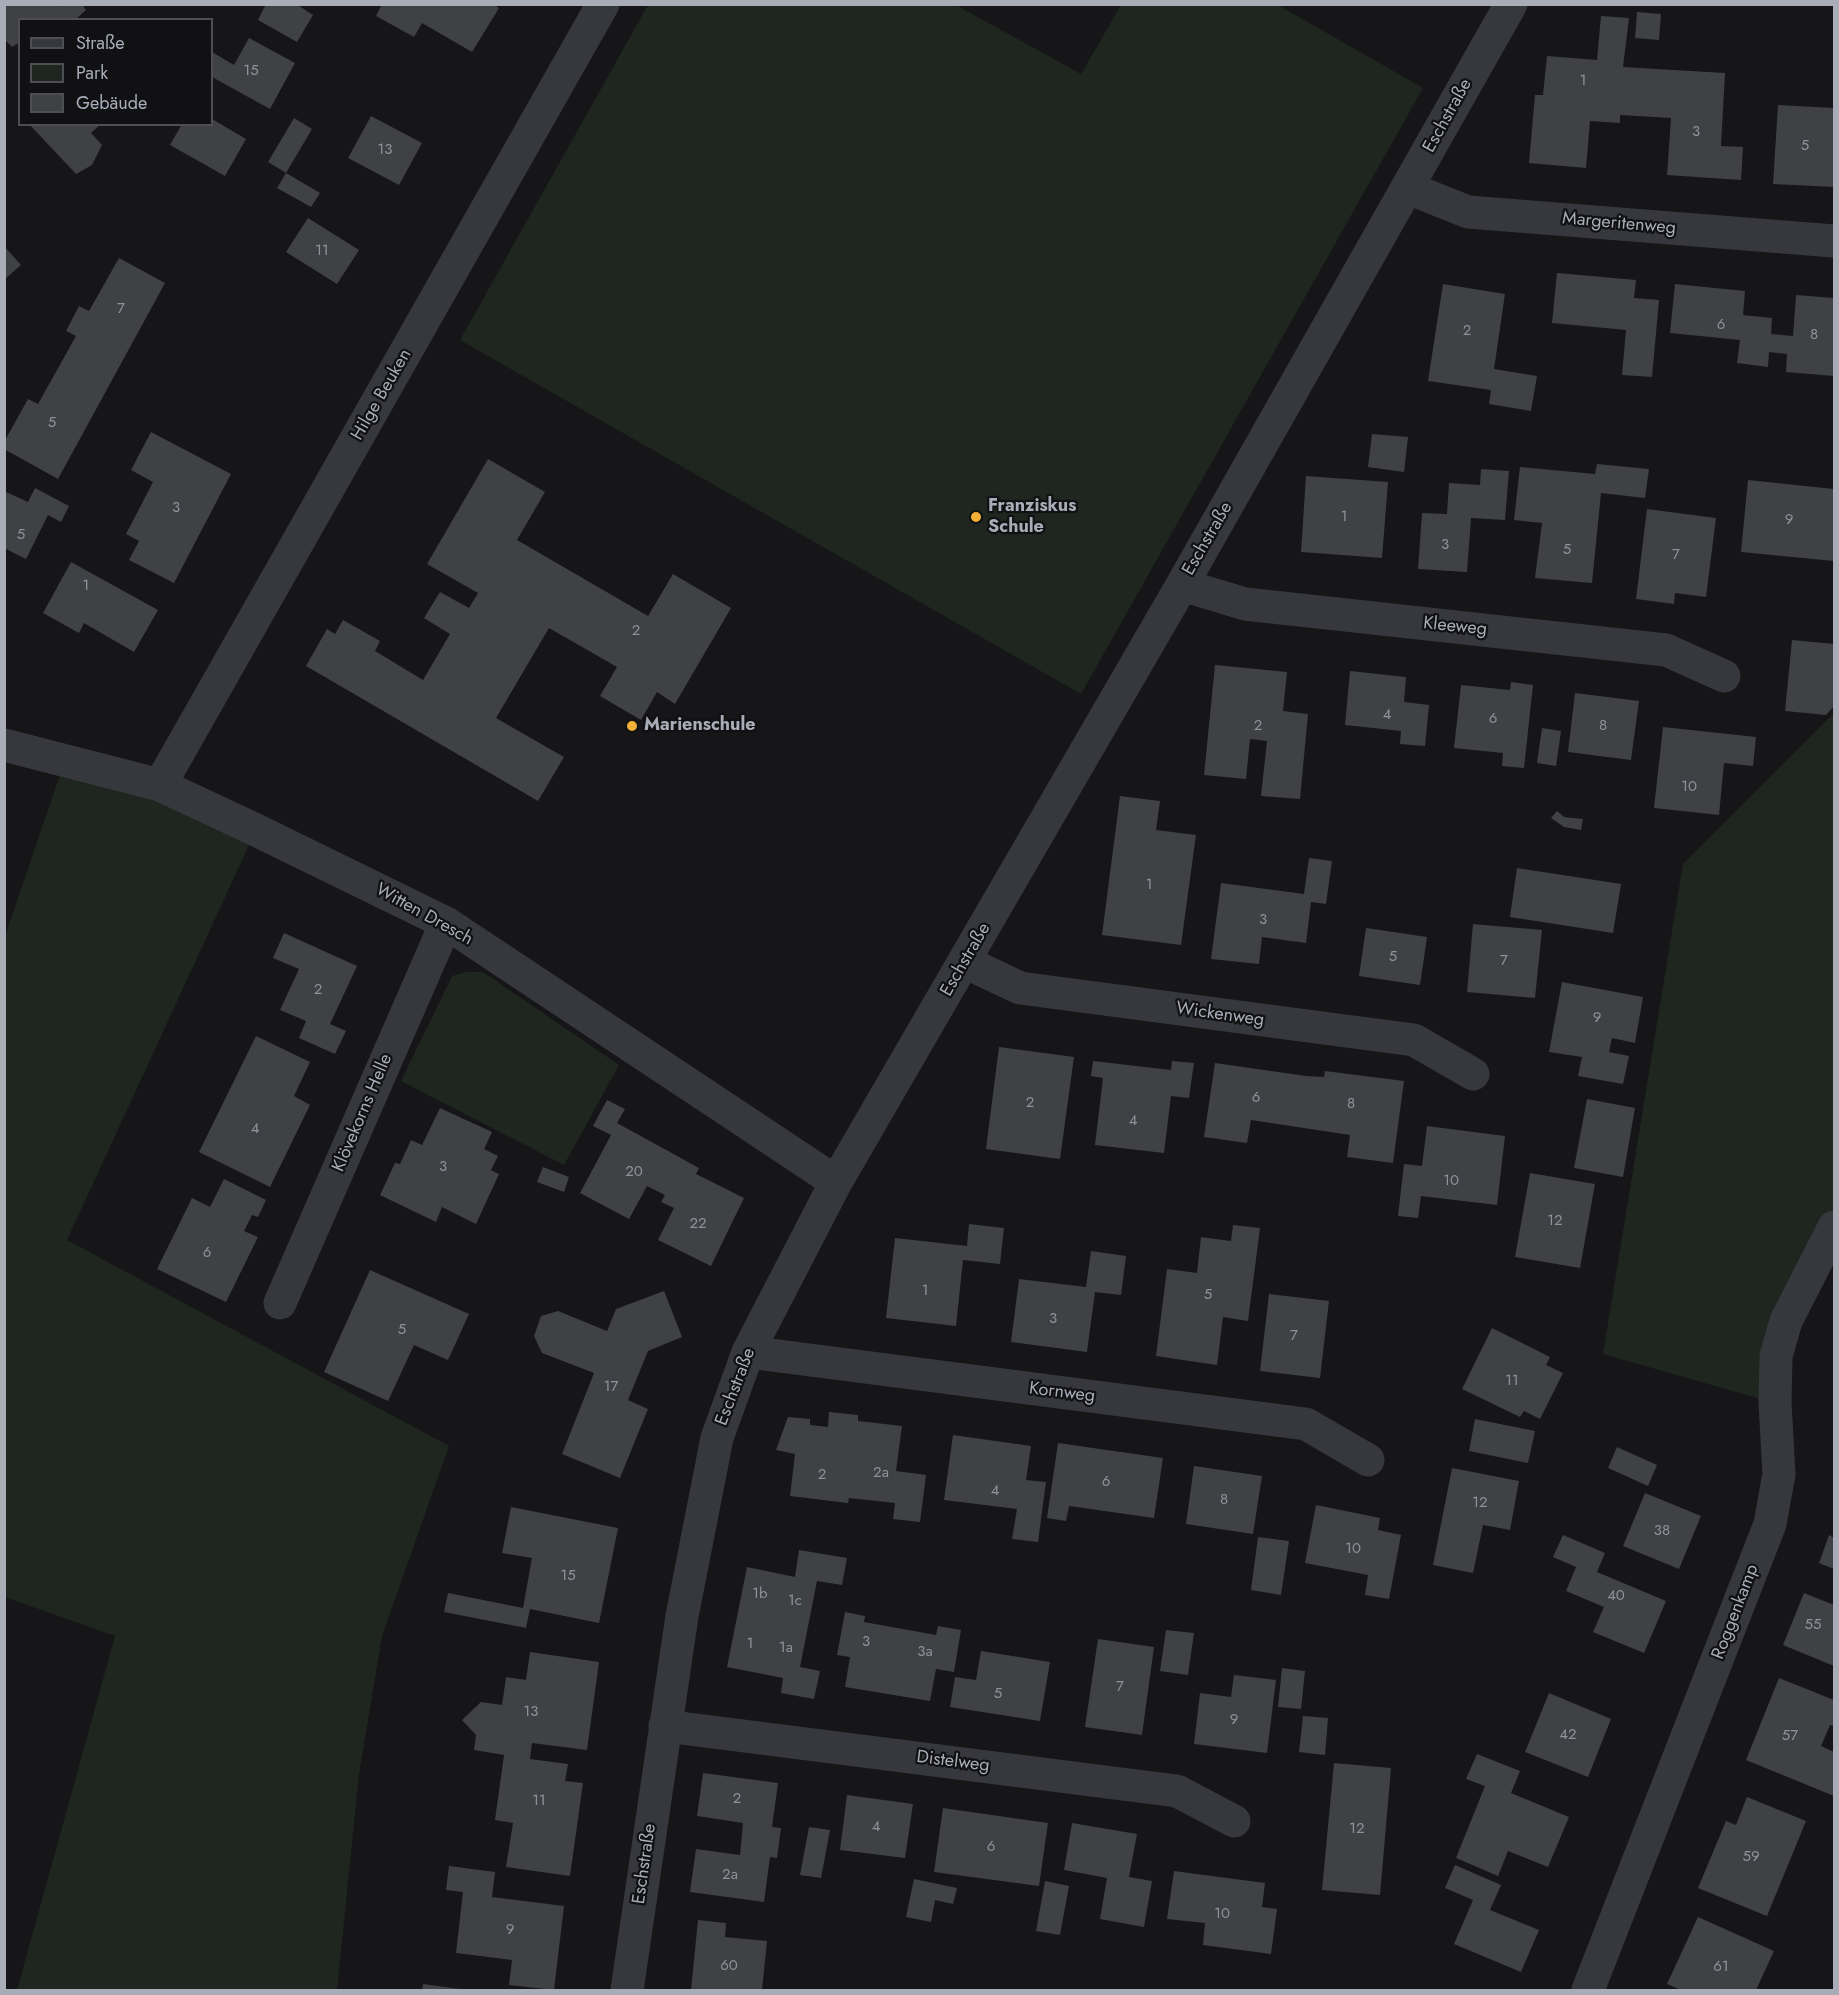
<!DOCTYPE html>
<meta charset="utf-8">
<style>
body{margin:0}
#map{position:relative;width:1839px;height:1995px;overflow:hidden;background:#161618;font-family:Jost,sans-serif}
canvas{display:block}
.frame{position:absolute;inset:0;border:6px solid #a8adb8;pointer-events:none}
.legend{position:absolute;left:18px;top:18px;width:195px;height:108px;box-sizing:border-box;background:#111113;border:2px solid #4d4f55;margin:0;padding:8px 10px;list-style:none;font-size:18px;color:#a8adb8}
.legend li{display:flex;align-items:center;gap:12px;height:30px}
.legend b{width:30px;border:2px solid #4d4f55}
</style>
<div id="map">
<canvas width="1839" height="1995"></canvas>
<div class="frame"></div>
<ul class="legend">
<li><b style="height:8px;background:#37383d"></b>Straße</li>
<li><b style="height:16px;background:#1e261f"></b>Park</li>
<li><b style="height:16px;background:#404145"></b>Gebäude</li>
</ul>
</div>
<script>
const context = document.querySelector('canvas').getContext('2d');
context.lineJoin = 'round';
function fillPath(path, color) { context.fillStyle = color; context.fill(path, 'evenodd'); }
const poly = rows => new Path2D(rows.map(r => 'M' + r).join(''));
function trace(path, color, width, dash) { context.strokeStyle = color; context.lineWidth = width; context.lineCap = dash ? 'butt' : 'round'; context.setLineDash(dash || []); context.stroke(path); }
function label(font, color, halo, rows, align = 'center') {
  context.font = font + ' Jost,sans-serif'; context.lineWidth = 4.5; context.setLineDash([]); context.textBaseline = 'middle'; context.strokeStyle = halo; context.fillStyle = color; for (const [text, x, y, turn = 0] of rows) {
    context.save(); context.translate(x, y); context.rotate((+turn || 0) * Math.PI / 180); context.textAlign = isNaN(turn) ? turn : align; if (halo) context.strokeText(text, 0, 0); context.fillText(text, 0, 0); context.restore();
  }
}
const green = poly([
 [648,5,956,5,1081,74,1121,5,1278,5,1423,88,1081,694,460,340],
 [1834,713,1834,1227,1775,1403,1603,1354,1683,864],
 [65,760,256,830,67,1240,449,1446,382,1636,359,1774,337,1990,17,1990,115,1636,5,1597,5,936],
 [466,972,483,972,619,1065,564,1165,401,1081,452,976]
]);
const building = poly([
 [4,4,60,4,62,7,64,4,82,4,86,10,75,20,20,20,20,42,12,47,4,39],
 [266,4,296,4,313,15,297,42,258,20],
 [382,4,493,4,499,8,472,52,422,23,414,37,376,16],
 [1637,12,1661,14,1659,40,1635,38],
 [1601,16,1629,18,1623,67,1725,73,1721,146,1743,147,1741,180,1667,175,1671,118,1620,115,1620,123,1590,121,1586,168,1529,163,1535,95,1543,95,1547,56,1597,60],
 [249,38,295,63,270,109,212,77,212,52,234,65],
 [1778,105,1834,108,1834,187,1773,184],
 [371,116,422,143,399,185,348,158],
 [294,118,312,129,286,173,268,162],
 [212,119,246,139,225,176,170,145,182,124,212,124],
 [29,124,101,124,91,133,102,145,92,165,76,174],
 [286,173,320,193,311,207,277,188],
 [308,218,359,250,337,284,286,252],
 [4,246,21,265,4,280],
 [119,258,165,283,58,479,4,449,4,442,28,399,38,404,76,336,66,331,79,306,89,311],
 [1557,273,1636,280,1634,298,1659,300,1652,377,1622,375,1626,330,1552,323],
 [1443,284,1505,294,1494,369,1537,376,1531,411,1489,404,1491,390,1428,381],
 [1675,284,1745,291,1743,315,1772,318,1771,334,1793,336,1796,295,1834,298,1834,376,1786,372,1787,354,1769,352,1768,367,1737,363,1740,340,1670,333],
 [151,432,231,474,174,583,129,560,139,541,126,534,153,482,131,470],
 [1372,434,1408,437,1404,472,1368,467],
 [488,459,545,492,517,540,648,616,673,574,731,608,675,704,657,692,641,720,600,696,617,667,549,628,496,718,564,757,538,801,306,666,327,629,335,634,343,620,380,641,375,651,423,680,450,634,424,618,440,592,469,608,478,593,427,564],
 [1597,464,1649,469,1645,498,1601,493,1592,583,1535,578,1542,523,1514,520,1520,467,1595,474],
 [1481,469,1509,471,1505,520,1471,518,1467,572,1418,569,1422,513,1447,514,1449,483,1480,485],
 [1306,476,1388,482,1382,558,1301,552],
 [1748,480,1834,489,1834,561,1741,552],
 [35,488,69,506,61,522,48,515,26,559,4,548,4,491,28,502],
 [1647,509,1716,518,1706,597,1675,593,1674,604,1636,599],
 [71,562,158,610,134,652,84,623,79,633,43,613],
 [1792,640,1834,644,1834,706,1826,715,1785,711],
 [1215,665,1287,672,1283,711,1308,714,1300,799,1261,796,1267,741,1250,739,1246,779,1204,775],
 [1350,671,1406,677,1404,702,1429,705,1425,746,1400,744,1401,731,1345,725],
 [1511,682,1533,685,1524,768,1502,766,1503,753,1454,748,1461,685,1510,690],
 [1575,693,1639,701,1631,760,1568,752],
 [1663,727,1756,737,1753,766,1724,763,1719,815,1654,808],
 [1542,728,1561,731,1556,766,1537,763],
 [1120,796,1160,801,1156,830,1196,835,1181,945,1102,935],
 [1557,811,1564,817,1583,819,1581,830,1564,827,1551,818],
 [1309,858,1332,861,1326,904,1311,902,1306,943,1262,937,1259,964,1211,959,1221,883,1304,894],
 [1517,868,1621,884,1613,933,1510,917],
 [1473,924,1542,930,1535,998,1467,992],
 [1366,928,1427,937,1420,985,1359,976],
 [284,933,357,966,330,1024,346,1031,335,1054,299,1038,306,1021,280,1010,299,969,273,958],
 [1562,982,1643,997,1635,1043,1612,1038,1609,1052,1629,1056,1623,1084,1578,1076,1582,1057,1549,1052],
 [256,1036,310,1062,294,1096,310,1105,270,1187,199,1152],
 [999,1047,1074,1057,1060,1159,986,1149],
 [1093,1061,1171,1070,1172,1061,1194,1063,1189,1098,1171,1096,1164,1153,1095,1145,1103,1078,1091,1076],
 [1215,1063,1306,1076,1324,1077,1325,1071,1404,1081,1393,1163,1347,1157,1350,1135,1251,1120,1247,1143,1204,1137],
 [1587,1099,1635,1108,1623,1177,1574,1168],
 [607,1100,625,1109,617,1123,699,1168,696,1174,744,1198,711,1266,658,1240,674,1208,661,1202,665,1195,647,1186,629,1219,580,1193,611,1135,593,1126],
 [440,1108,492,1132,484,1149,498,1156,491,1170,499,1174,476,1224,442,1207,436,1222,380,1195,395,1163,400,1164,411,1140,422,1145],
 [1427,1126,1505,1136,1497,1205,1421,1196,1418,1218,1398,1216,1404,1164,1422,1166],
 [543,1167,569,1177,564,1192,537,1182],
 [1530,1173,1595,1184,1580,1268,1515,1257],
 [224,1179,266,1200,258,1217,252,1215,244,1231,258,1237,226,1302,157,1269,192,1198,210,1207],
 [969,1224,1004,1228,1000,1264,963,1260,956,1326,886,1318,895,1238,967,1246],
 [1233,1225,1260,1228,1248,1321,1223,1317,1217,1365,1156,1356,1167,1269,1197,1273,1201,1237,1231,1241],
 [1091,1251,1126,1256,1121,1295,1095,1292,1087,1352,1011,1342,1019,1279,1086,1287],
 [370,1270,469,1314,448,1360,414,1345,388,1401,324,1372],
 [664,1291,682,1337,648,1351,628,1400,648,1409,620,1478,562,1454,594,1373,542,1353,534,1336,541,1316,558,1311,607,1331,616,1309],
 [1269,1294,1329,1301,1320,1378,1260,1371],
 [1492,1328,1550,1357,1546,1365,1563,1373,1540,1419,1524,1411,1520,1417,1462,1389],
 [829,1412,858,1415,858,1421,902,1426,896,1471,926,1475,920,1522,893,1519,895,1503,849,1498,848,1503,790,1496,795,1454,776,1450,788,1417,810,1419,810,1425,828,1427],
 [1475,1419,1535,1431,1528,1463,1469,1451],
 [953,1435,1031,1446,1026,1480,1046,1482,1038,1542,1012,1539,1017,1509,944,1500],
 [1058,1443,1163,1458,1154,1518,1069,1506,1066,1521,1047,1518],
 [1617,1447,1657,1465,1648,1486,1608,1468],
 [1194,1466,1262,1476,1253,1534,1186,1524],
 [1452,1468,1519,1481,1510,1530,1483,1525,1473,1573,1433,1565],
 [1645,1493,1701,1516,1679,1569,1623,1546],
 [1316,1505,1380,1518,1378,1530,1401,1535,1389,1599,1365,1595,1368,1575,1305,1563],
 [511,1507,618,1528,599,1623,530,1609,526,1628,444,1612,448,1593,523,1608,532,1558,502,1553],
 [1563,1535,1605,1553,1597,1572,1666,1601,1644,1653,1593,1632,1604,1607,1566,1591,1576,1567,1553,1557],
 [1829,1535,1834,1538,1834,1569,1819,1563],
 [1258,1537,1289,1541,1281,1595,1251,1590],
 [799,1550,847,1558,842,1585,817,1581,800,1667,820,1671,814,1699,781,1693,783,1678,727,1667,747,1567,795,1577],
 [1804,1593,1834,1605,1834,1666,1783,1645],
 [845,1612,865,1616,864,1622,936,1635,938,1626,961,1630,954,1672,936,1669,930,1701,845,1687,850,1657,837,1655],
 [1166,1630,1194,1633,1188,1675,1160,1671],
 [1098,1639,1154,1647,1142,1735,1085,1727],
 [981,1651,1050,1662,1040,1721,950,1707,955,1677,976,1680],
 [530,1652,599,1662,587,1750,532,1743,530,1759,568,1764,565,1781,583,1783,570,1876,506,1867,513,1823,495,1820,504,1755,474,1750,476,1735,462,1720,481,1702,502,1705,506,1677,526,1680],
 [1282,1668,1305,1671,1301,1709,1278,1707],
 [1234,1675,1276,1680,1267,1753,1194,1744,1200,1693,1231,1697],
 [1779,1678,1834,1700,1834,1726,1830,1725,1821,1746,1834,1752,1834,1796,1746,1760],
 [1549,1693,1611,1719,1588,1777,1525,1752],
 [1303,1716,1328,1718,1325,1755,1299,1752],
 [1477,1754,1520,1771,1511,1793,1569,1817,1548,1867,1508,1851,1498,1876,1456,1858,1485,1786,1466,1779],
 [1334,1763,1391,1768,1380,1895,1322,1890],
 [703,1773,778,1783,772,1827,781,1828,777,1858,770,1857,764,1902,690,1892,696,1849,740,1855,743,1823,697,1816],
 [847,1795,913,1804,905,1858,840,1850],
 [1747,1797,1806,1821,1767,1916,1698,1888,1726,1821,1736,1825],
 [943,1808,1048,1823,1039,1886,934,1872],
 [1072,1823,1137,1834,1129,1877,1152,1881,1144,1927,1100,1919,1107,1878,1064,1870],
 [809,1827,830,1830,821,1878,800,1875],
 [1455,1865,1501,1885,1490,1910,1539,1930,1521,1972,1454,1944,1473,1900,1445,1888],
 [449,1866,495,1872,492,1897,564,1906,554,1990,509,1985,512,1960,456,1953,463,1892,446,1890],
 [1174,1871,1265,1883,1262,1907,1277,1909,1271,1954,1203,1945,1205,1923,1167,1919],
 [914,1879,957,1888,953,1904,935,1900,931,1922,906,1917],
 [1045,1881,1069,1886,1060,1935,1036,1931],
 [1698,1917,1774,1951,1756,1990,1681,1990,1667,1984],
 [698,1920,726,1923,725,1937,767,1941,762,1990,691,1990],
 [423,1984,460,1989,460,1990,422,1990]
]);
const street = poly([
 [1408,188,1468,212,1834,241],
 [1182,585,1245,604,1666,650,1724,676],
 [4,745,160,785,256,830,446,923,836,1182],
 [160,785,603,4],
 [965,962,1020,988,1414,1040,1473,1074],
 [280,1303,446,923],
 [748,1352,1306,1424,1368,1460],
 [665,1726,1177,1791,1234,1821],
 [627,1990,682,1616,717,1438,748,1352,836,1182,1182,585,1511,4],
 [1588,1990,1770,1524,1779,1474,1775,1403,1776,1356,1786,1321,1834,1227]
]);
const markers = [
 [976,517,6,"#f2b134"],
 [632,726,6,"#f2b134"]
];
const numberNames = [
 ["15",251,71],
 ["1",1583,81],
 ["3",1696,132],
 ["5",1805,146],
 ["13",385,150],
 ["11",322,251],
 ["7",121,309],
 ["6",1721,325],
 ["2",1467,331],
 ["8",1814,335],
 ["5",52,423],
 ["3",176,508],
 ["1",1344,517],
 ["9",1789,520],
 ["5",21,535],
 ["3",1445,545],
 ["5",1567,550],
 ["7",1676,555],
 ["1",86,586],
 ["2",636,631],
 ["4",1387,715],
 ["6",1493,719],
 ["2",1258,726],
 ["8",1603,726],
 ["10",1689,787],
 ["1",1149,885],
 ["3",1263,920],
 ["5",1393,957],
 ["7",1504,961],
 ["2",318,990],
 ["9",1597,1018],
 ["6",1256,1098],
 ["2",1030,1103],
 ["8",1351,1104],
 ["4",1133,1121],
 ["4",255,1129],
 ["3",443,1167],
 ["20",634,1172],
 ["10",1451,1181],
 ["12",1555,1221],
 ["22",698,1224],
 ["6",207,1253],
 ["1",925,1291],
 ["5",1208,1295],
 ["3",1053,1319],
 ["5",402,1330],
 ["7",1294,1336],
 ["11",1512,1381],
 ["17",611,1387],
 ["2a",881,1473],
 ["2",822,1475],
 ["6",1106,1482],
 ["4",995,1491],
 ["8",1224,1500],
 ["12",1480,1503],
 ["38",1662,1531],
 ["10",1353,1549],
 ["15",568,1576],
 ["1b",760,1594],
 ["40",1616,1596],
 ["1c",795,1601],
 ["55",1813,1625],
 ["3",866,1642],
 ["1",750,1644],
 ["1a",786,1648],
 ["3a",925,1652],
 ["7",1120,1687],
 ["5",998,1694],
 ["13",531,1712],
 ["9",1234,1720],
 ["42",1568,1735],
 ["57",1790,1736],
 ["2",737,1799],
 ["11",539,1801],
 ["4",876,1827],
 ["12",1357,1829],
 ["6",991,1847],
 ["59",1751,1857],
 ["2a",730,1875],
 ["10",1222,1914],
 ["9",510,1930],
 ["60",729,1966],
 ["61",1721,1967]
];
const streetNames = [
 ["Eschstraße",1448,116,-61],
 ["Margeritenweg",1619,224,5],
 ["Hilge Beuken",382,395,-60],
 ["Eschstraße",1208,539,-60],
 ["Kleeweg",1455,627,6],
 ["Witten Dresch",424,915,29],
 ["Eschstraße",966,960,-60],
 ["Wickenweg",1220,1015,8],
 ["Klövekorns Helle",363,1113,-67],
 ["Eschstraße",736,1387,-69],
 ["Kornweg",1062,1393,7],
 ["Roggenkamp",1736,1612,-69],
 ["Distelweg",953,1762,7],
 ["Eschstraße",645,1864,-82]
];
const poiNames = [
 ["Franziskus",988,507],
 ["Schule",988,528],
 ["Marienschule",644,726]
];
fillPath(green, '#1e261f');
fillPath(building, '#404145');
trace(street, '#37383d', 33);
for (const [x, y, r, color] of markers) { const dot = new Path2D(); dot.arc(x, y, r, 0, 2 * Math.PI); context.fillStyle = color; context.fill(dot); trace(dot, '#111113', 2); }
label('15px', '#8e929b', null, numberNames);
label('18px', '#a8adb8', '#111113', streetNames);
label('bold 18px', '#a8adb8', '#111113', poiNames, 'left');
</script>
